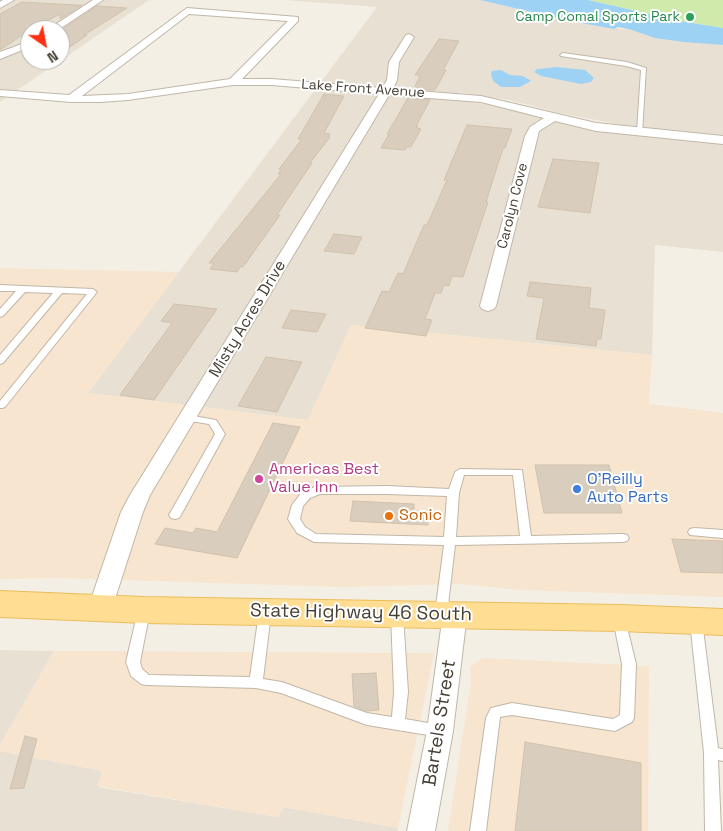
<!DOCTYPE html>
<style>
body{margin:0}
#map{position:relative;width:723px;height:831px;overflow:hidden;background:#f4efe5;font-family:"Space Grotesk",sans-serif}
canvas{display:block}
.north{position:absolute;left:20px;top:20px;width:50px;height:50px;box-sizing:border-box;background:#fff;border:1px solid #b5b2ae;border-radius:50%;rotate:147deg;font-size:14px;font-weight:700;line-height:20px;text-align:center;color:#463f34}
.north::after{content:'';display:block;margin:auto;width:18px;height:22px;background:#ff3011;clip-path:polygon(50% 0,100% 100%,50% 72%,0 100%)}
</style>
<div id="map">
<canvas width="723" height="831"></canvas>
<div class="north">N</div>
</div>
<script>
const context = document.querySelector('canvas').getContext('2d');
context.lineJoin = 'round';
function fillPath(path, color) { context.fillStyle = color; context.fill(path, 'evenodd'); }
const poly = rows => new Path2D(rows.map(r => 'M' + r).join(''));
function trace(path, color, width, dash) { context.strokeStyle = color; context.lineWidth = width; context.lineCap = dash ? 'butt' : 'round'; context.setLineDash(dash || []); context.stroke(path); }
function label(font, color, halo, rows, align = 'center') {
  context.font = font + ' "Space Grotesk",sans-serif'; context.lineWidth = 4; context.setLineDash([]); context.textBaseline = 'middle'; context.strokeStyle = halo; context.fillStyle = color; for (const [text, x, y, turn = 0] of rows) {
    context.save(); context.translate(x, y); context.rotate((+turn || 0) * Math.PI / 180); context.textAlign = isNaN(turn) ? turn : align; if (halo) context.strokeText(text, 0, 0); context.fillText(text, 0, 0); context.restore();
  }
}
const residential = poly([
 [0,0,149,0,0,102],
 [30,30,60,30,60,60,30,60],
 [285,0,480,0,557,18,572,19,603,27,633,30,663,38,723,45,723,252,655,245,652,355,351,325,308,420,88,393,377,7],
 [458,92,509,100,560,113,631,127,644,136,585,129,493,105,455,100],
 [0,650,54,651,0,745],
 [0,751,103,771,98,787,278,817,284,807,398,828,397,831,0,831]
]);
const commercial = poly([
 [0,268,179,272,88,393,308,420,351,325,652,355,649,404,723,413,723,597,522,590,460,584,343,587,57,578,0,579],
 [54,651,434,653,398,828,284,807,278,817,97,786,102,771,0,751,0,745],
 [483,658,649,666,648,831,448,831,471,682,470,667]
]);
const green = poly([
 [588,0,723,0,723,28,680,21]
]);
const water = poly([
 [480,0,588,0,680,21,723,28,723,45,684,42,655,38,632,30,618,27,614,29,576,22,571,19,557,18],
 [557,67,585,70,594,78,591,82,581,84,541,76,534,72,537,69],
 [501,70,510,75,523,76,531,81,520,87,501,87,493,81,491,74,492,71]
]);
const building = poly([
 [22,2,74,5,82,5,60,19,60,14,30,30,0,50,0,14,22,2],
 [97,6,127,8,84,35,87,35,60,54,60,31,97,6],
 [439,39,459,41,443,70,446,70,435,90,414,89,420,75,415,75,439,39],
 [324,94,344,96,324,133,330,134,328,137,330,137,310,163,312,163,277,215,280,215,243,267,240,267,237,272,210,269,214,263,209,263,281,174,278,174,281,170,279,169,302,139,298,139,324,94],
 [408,98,430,100,416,126,418,126,417,128,421,129,411,147,407,147,405,150,381,148,389,134,387,134,408,98],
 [467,125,512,129,505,148,503,148,486,202,488,202,463,277,452,276,449,286,444,285,441,293,435,293,425,319,432,320,426,336,365,328,382,291,389,292,398,273,403,274,424,225,427,225,447,180,444,180,467,125],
 [553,159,599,163,590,213,538,207,553,159],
 [334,234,362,237,354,254,324,251,334,234],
 [530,282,591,288,589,308,605,310,601,339,597,339,596,346,536,339,544,298,527,296,530,282],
 [174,304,217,309,154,400,120,395,172,323,161,321,174,304],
 [291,310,326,314,317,332,282,328,291,310],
 [266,357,302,362,277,412,238,406,266,357],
 [273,423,300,427,237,558,155,544,165,528,193,533,196,528,217,532,273,423],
 [535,465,609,465,622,513,544,513,535,465],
 [353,501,414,504,414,511,428,511,428,525,350,521,353,501],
 [672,539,723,541,723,573,681,572,672,539],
 [376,673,379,710,366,711,354,706,352,674,376,673],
 [25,736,37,739,24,788,10,789,25,736],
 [525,742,641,763,641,831,515,831,525,742]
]);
const lane = poly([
 [563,53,627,62,646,68,642,133,637,132,641,70,626,66,561,56,560,55,563,53],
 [0,285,93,289,97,292,5,407,2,408,0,408,0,401,87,294,62,293,3,363,0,364,0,355,53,293,25,292,3,316,0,317,0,309,16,291,0,291,0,285],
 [188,415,216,420,225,434,181,515,179,518,175,519,171,518,169,515,215,434,209,424,184,420,183,418,188,415],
 [460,469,522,470,531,536,623,534,627,535,629,538,627,541,623,542,455,545,447,614,445,617,441,619,437,617,435,614,444,545,314,542,297,533,288,519,292,505,302,492,315,487,387,486,449,489,455,472,460,469],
 [464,475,513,475,520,536,456,537,459,493,464,475],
 [320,494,387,494,447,496,444,537,316,534,305,527,300,519,303,506,310,498,320,494],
 [694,528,723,530,723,538,690,535,688,532,690,529,694,528],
 [144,606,148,608,150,611,140,662,142,669,149,675,250,677,259,613,261,610,265,608,269,610,271,613,263,679,282,682,367,713,392,717,394,692,391,615,393,612,397,610,401,612,403,615,408,692,405,719,440,725,445,727,447,731,445,735,440,737,367,725,281,693,256,688,146,685,141,684,131,676,126,662,138,611,140,608,144,606],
 [619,614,623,616,625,619,636,664,634,718,632,722,615,731,512,715,500,717,486,831,470,831,486,718,491,708,512,703,613,719,620,715,622,664,613,619,615,616,619,614],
 [696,616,700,618,702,621,718,748,723,749,723,761,718,760,721,831,705,831,704,753,690,621,692,618,696,616]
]);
const street = poly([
 [3,0,14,0,0,8,0,2,3,0],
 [93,0,103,0,58,30,47,30,93,0],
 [187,8,298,17,298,21,242,79,272,79,382,88,387,80,389,62,406,35,409,34,414,37,399,62,397,80,393,89,481,96,596,123,723,136,723,144,596,131,555,121,539,131,496,306,494,309,488,311,482,309,480,306,525,136,530,127,544,118,481,102,389,95,150,495,143,512,112,608,108,614,100,617,92,614,88,608,121,512,130,495,379,94,272,85,233,85,128,100,100,102,71,102,0,96,0,90,69,95,187,8],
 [189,14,288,21,230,79,128,94,82,96,189,14],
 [30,41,30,47,0,59,0,52,30,41],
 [455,605,463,608,467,614,453,731,435,831,407,831,427,731,443,614,447,608,455,605]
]);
const primary = poly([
 [0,591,144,597,619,605,723,609,723,635,619,631,144,623,0,617,0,591]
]);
const markers = [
 [690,17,5,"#2e9e5b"],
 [259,479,5,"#d1479c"],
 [577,489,5,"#3f7fe0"],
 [389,516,5,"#e8710a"]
];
const farLeisurenames = [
 ["Camp Comal Sports Park",680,17]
];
const farStreetnames = [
 ["Lake Front Avenue",363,89,4],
 ["Carolyn Cove",513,206,-76]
];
const streetNames = [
 ["Misty Acres Drive",248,319,-59]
];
const hotelNames = [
 ["Americas Best",269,470],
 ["Value Inn",269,488]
];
const shopNames = [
 ["O'Reilly",587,480],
 ["Auto Parts",587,498]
];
const foodNames = [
 ["Sonic",399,516]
];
const nearStreetnames = [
 ["State Highway 46 South",361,613,1],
 ["Bartels Street",440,723,-81]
];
fillPath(residential, '#e8e1d3');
fillPath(commercial, '#f7e5cf');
fillPath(green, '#cfeaab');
fillPath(water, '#9ed2f4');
fillPath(building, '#d9cdbd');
trace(building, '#d1c2ad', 1);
trace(lane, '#c0b7a7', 2);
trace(street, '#c0b7a7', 2);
trace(primary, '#eabd5d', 2);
fillPath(lane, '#fff');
fillPath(street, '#fff');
fillPath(primary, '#ffde93');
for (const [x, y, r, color] of markers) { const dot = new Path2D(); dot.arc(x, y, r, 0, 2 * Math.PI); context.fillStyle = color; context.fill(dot); trace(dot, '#fff', 2); }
label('14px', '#27864d', '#fff', farLeisurenames, 'right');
label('14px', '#463f34', '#fff', farStreetnames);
label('16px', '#463f34', '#fff', streetNames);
label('16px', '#b23c85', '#fff', hotelNames, 'left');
label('16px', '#366cbe', '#fff', shopNames, 'left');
label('16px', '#c56008', '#fff', foodNames, 'left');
label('19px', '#463f34', '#fff', nearStreetnames);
</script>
